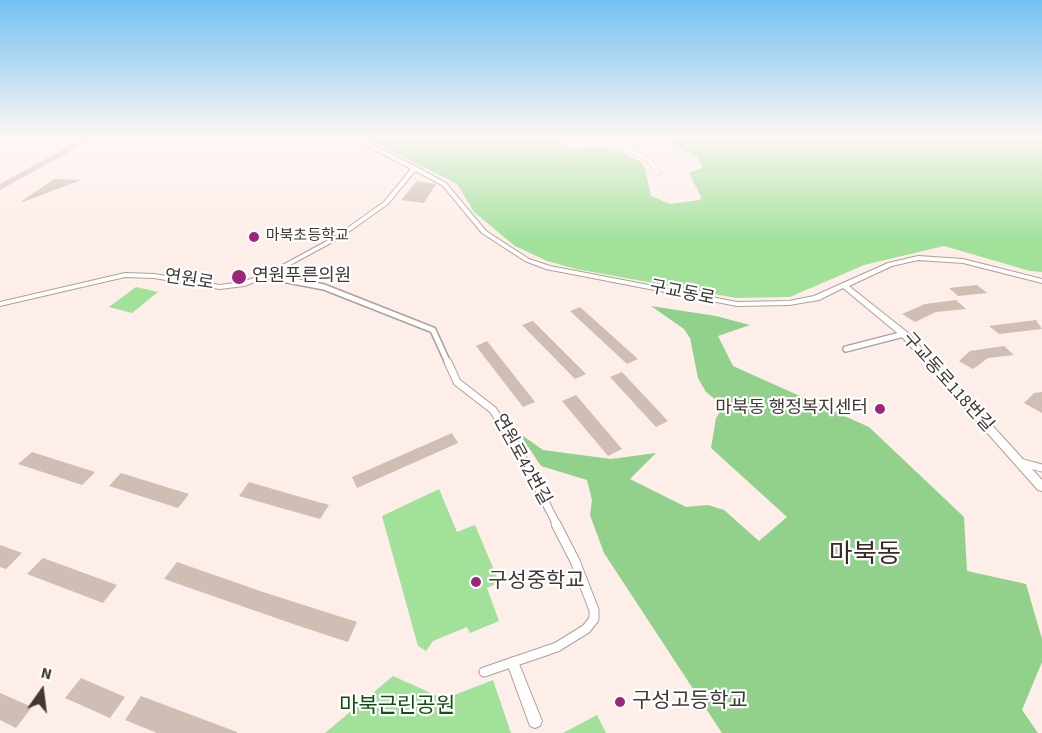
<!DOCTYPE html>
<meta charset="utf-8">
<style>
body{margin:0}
#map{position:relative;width:1042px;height:733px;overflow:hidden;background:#fdeee9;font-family:"Source Sans 3",sans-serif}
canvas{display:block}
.north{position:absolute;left:12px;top:661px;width:60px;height:60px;-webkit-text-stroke:4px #fff;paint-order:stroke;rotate:14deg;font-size:16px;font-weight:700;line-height:24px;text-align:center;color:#3f3835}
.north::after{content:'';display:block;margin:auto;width:21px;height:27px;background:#3f3835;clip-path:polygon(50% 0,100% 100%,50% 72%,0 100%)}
</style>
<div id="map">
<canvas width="1042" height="733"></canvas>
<div class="north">N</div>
</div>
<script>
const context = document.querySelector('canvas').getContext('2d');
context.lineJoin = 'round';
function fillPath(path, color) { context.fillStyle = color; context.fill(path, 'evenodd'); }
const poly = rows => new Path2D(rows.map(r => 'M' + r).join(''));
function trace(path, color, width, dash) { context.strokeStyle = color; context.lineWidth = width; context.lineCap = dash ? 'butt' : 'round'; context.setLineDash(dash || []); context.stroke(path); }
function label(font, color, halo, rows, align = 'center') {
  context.font = font + ' "Source Sans 3","Noto Sans KR",sans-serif'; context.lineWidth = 4.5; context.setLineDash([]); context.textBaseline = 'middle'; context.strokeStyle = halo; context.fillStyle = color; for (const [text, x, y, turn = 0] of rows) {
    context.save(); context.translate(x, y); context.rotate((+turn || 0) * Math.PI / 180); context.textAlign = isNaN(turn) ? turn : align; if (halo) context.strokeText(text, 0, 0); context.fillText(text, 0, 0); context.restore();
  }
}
const green = poly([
 [367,139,560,139,560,144,571,149,609,147,641,162,645,168,651,196,670,204,700,200,701,197,689,173,703,167,697,157,663,139,1042,139,1042,272,1030,271,944,246,864,265,790,297,736,298,576,269,547,261,515,246,474,212,457,184],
 [136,287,158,292,132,313,109,307],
 [439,489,457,532,475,525,499,582,487,588,499,621,470,633,467,627,433,641,426,651,418,646,382,516],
 [393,676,444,699,493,680,511,733,325,733],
 [597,715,606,733,563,733]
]);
const forest = poly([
 [651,306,716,316,750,325,718,336,733,366,869,427,964,517,967,571,1026,584,1042,639,1042,662,1022,710,1038,733,722,733,604,553,590,515,592,500,587,480,541,466,519,433,543,450,611,459,656,453,630,479,686,507,708,505,724,510,759,541,787,517,711,448,716,418,720,412,721,404,706,392,698,378,690,338,684,329]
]);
const building = poly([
 [54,179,81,180,23,202,22,201],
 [417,181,436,184,424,203,401,200],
 [977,285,987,293,958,296,949,288],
 [956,300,966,309,936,312,915,322,902,314,925,304],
 [580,307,638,359,627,364,570,311],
 [1036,320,1042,329,999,334,989,326],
 [533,321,586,374,575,379,522,325],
 [487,341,535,402,523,407,476,346],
 [1004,346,1014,355,988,358,973,369,959,361,970,351],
 [622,372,668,421,656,427,610,377],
 [1042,392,1042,413,1024,403,1034,393],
 [576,395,622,449,608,456,562,401],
 [452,433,458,443,357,488,352,477],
 [32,452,95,472,82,485,18,464],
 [121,473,189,494,178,508,109,486],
 [249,482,290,494,329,505,320,519,239,496],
 [0,545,22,553,6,569,0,567],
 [43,558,117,585,103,603,27,574],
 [177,562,263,592,357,622,348,642,299,626,164,579],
 [81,678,125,697,110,718,65,698],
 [0,693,32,707,16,728,0,720],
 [141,696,237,732,237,733,157,733,125,720]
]);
const streetFar3 = poly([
 [602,139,647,158,658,172],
 [0,143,9,139]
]);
const streetFar2 = poly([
 [266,276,324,287,433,330,448,363],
 [846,349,904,334]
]);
const streetFar1 = poly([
 [448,362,457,382,493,410,517,447,557,525],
 [1019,462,1042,468]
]);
const street = poly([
 [484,672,557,647,586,629,594,619,594,610,575,561,556,524]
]);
const secondary = poly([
 [354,139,360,139,417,167,446,183,486,231,529,259,550,266,737,302,789,301,814,296,888,263,918,256,963,259,1042,279,1042,283,963,263,918,260,892,266,849,286,907,332,1042,480,1042,491,1038,490,901,336,843,288,819,300,789,305,737,306,546,269,525,261,482,233,442,185,415,171,388,204,340,238,268,277,244,286,220,289,154,278,125,277,0,306,0,302,125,273,154,274,220,285,241,282,264,275,336,236,384,202,411,169,354,139],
 [513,657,517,659,542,721,540,726,535,728,530,726,507,663,509,659,513,657]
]);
const primary = poly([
 [83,139,91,139,0,189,0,185,83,139]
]);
const markers = [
 [254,237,6,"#9e257c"],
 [239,277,8,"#9e257c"],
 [880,409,6,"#9e257c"],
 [476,582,6,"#9e257c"],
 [620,702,6,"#9e257c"]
];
const farPoinames = [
 ["마북초등학교",266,237]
];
const poiNames = [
 ["연원푸른의원",252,277],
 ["마북동 행정복지센터",868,409,"right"]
];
const streetNames = [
 ["연원로",189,281,9],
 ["구교동로",682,294,11],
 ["구교동로118번길",947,383,48],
 ["연원로42번길",521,460,61]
];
const nearPoinames = [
 ["구성중학교",488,582],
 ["구성고등학교",632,702]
];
const nearParknames = [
 ["마북근린공원",397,707]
];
const nearQuarternames = [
 ["마북동",865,556]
];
fillPath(green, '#a1e19a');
fillPath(forest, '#92d18b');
fillPath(building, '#cebeb4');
trace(streetFar3, '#b19f99', 5);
trace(streetFar2, '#b19f99', 8);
trace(streetFar1, '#b19f99', 9);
trace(street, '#b19f99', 11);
trace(secondary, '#b19f99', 2);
trace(primary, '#d1cfcf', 2);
trace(streetFar3, '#fff', 4);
trace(streetFar2, '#fff', 5);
trace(streetFar1, '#fff', 7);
trace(street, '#fff', 9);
fillPath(secondary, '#fff');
fillPath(primary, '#e3b3b8');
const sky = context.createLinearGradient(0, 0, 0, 242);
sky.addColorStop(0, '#73c1f0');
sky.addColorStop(0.57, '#fef7f5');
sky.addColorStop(1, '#fef7f500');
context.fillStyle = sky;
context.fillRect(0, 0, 1042, 242);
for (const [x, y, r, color] of markers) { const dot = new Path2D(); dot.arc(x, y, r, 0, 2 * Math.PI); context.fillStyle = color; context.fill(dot); trace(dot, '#fff', 2); }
label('15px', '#3f3835', '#fff', farPoinames, 'left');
label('18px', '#3f3835', '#fff', poiNames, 'left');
label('18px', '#3f3835', '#fff', streetNames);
label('21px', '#3f3835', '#fff', nearPoinames, 'left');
label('21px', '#10510b', '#fff', nearParknames);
label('26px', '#372924', '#fff', nearQuarternames);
</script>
